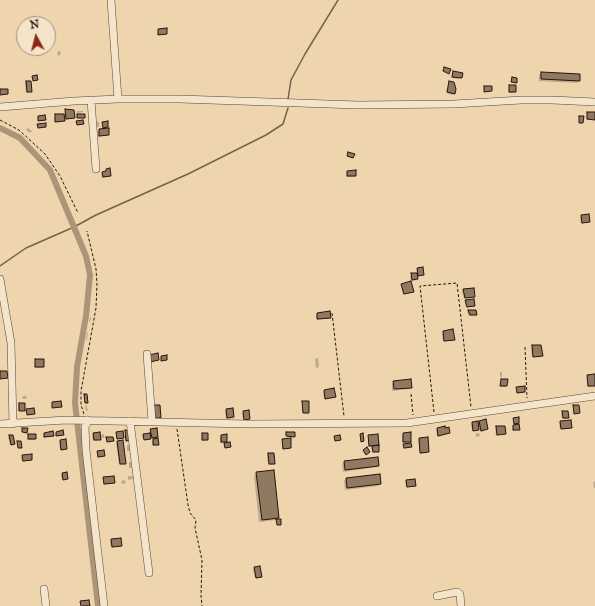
<!DOCTYPE html>
<style>
body{margin:0}
#map{position:relative;width:595px;height:606px;overflow:hidden;background:#eed5ad;font-family:"IM FELL Great Primer",serif}
canvas{display:block}
.north{position:absolute;left:16px;top:16px;width:40px;height:40px;box-sizing:border-box;background:#f4e4ca;border:1px solid #a2917e;border-radius:50%;rotate:353deg;font-size:11px;font-weight:700;line-height:16px;text-align:center;color:#28150d}
.north::after{content:'';display:block;margin:auto;width:14px;height:18px;background:#8f2418;clip-path:polygon(50% 0,100% 100%,50% 72%,0 100%)}
</style>
<div id="map">
<canvas width="595" height="606"></canvas>
<div class="north">N</div>
</div>
<script>
const context = document.querySelector('canvas').getContext('2d');
context.lineJoin = 'round';
function fillPath(path, color) { context.fillStyle = color; context.fill(path, 'evenodd'); }
const poly = rows => new Path2D(rows.map(r => 'M' + r).join(''));
function trace(path, color, width, dash) { context.strokeStyle = color; context.lineWidth = width; context.lineCap = dash ? 'butt' : 'round'; context.setLineDash(dash || []); context.stroke(path); }
const shadow = poly([
 [166,29,165,35,157,35,158,30],
 [60,51,61,54,58,56,57,52],
 [453,72,462,74,461,78,460,79,451,78],
 [541,73,579,75,579,81,577,83,539,81,539,75],
 [26,82,30,82,31,91,30,92,26,93,25,83],
 [450,82,454,93,453,95,446,93],
 [509,86,515,86,514,93,508,93],
 [65,110,74,118,65,120,65,119,62,121,54,122,54,117,64,114],
 [77,111,83,111,83,112,77,113],
 [587,113,594,119,592,120,586,120],
 [97,122,99,122,99,127,97,127],
 [28,128,32,131,30,133,26,130],
 [99,130,108,135,98,137,98,131],
 [106,170,110,176,102,178,101,174,105,172],
 [347,172,355,176,354,177,346,177],
 [582,216,589,222,581,224,580,217],
 [418,269,423,275,416,276,415,280,411,281,410,276,417,274],
 [402,284,412,291,403,295,401,286],
 [464,290,474,296,464,299,462,291],
 [466,301,474,306,466,308,465,302],
 [468,311,475,311,476,315,469,316,467,312],
 [317,314,330,318,317,320,316,315],
 [90,317,91,317,90,322,89,322],
 [88,332,87,340,86,341,87,332],
 [443,332,454,340,443,342,442,333],
 [532,346,541,346,542,355,541,356,532,357,531,347],
 [318,358,319,367,316,368,315,359],
 [36,360,43,367,42,368,34,368],
 [500,372,502,372,502,377,500,377],
 [595,375,595,386,587,387,587,377],
 [501,380,506,386,505,387,500,387],
 [394,382,411,387,409,389,392,391,392,384],
 [324,391,334,397,324,399,323,392],
 [23,396,27,396,26,399,22,399],
 [303,402,308,412,307,413,302,413,302,403],
 [19,404,24,410,23,411,18,411,18,405],
 [86,405,88,411,86,411,85,406],
 [226,410,233,417,232,418,226,419,225,411],
 [243,412,249,418,248,420,243,420,242,413],
 [563,412,568,417,567,419,562,419,561,413],
 [480,421,487,429,480,432,480,428,477,430,472,431,471,424,472,423,477,424],
 [560,422,571,428,560,429,559,423],
 [513,426,519,430,512,431],
 [496,427,504,427,505,433,496,436,495,428],
 [438,428,444,429,449,433,437,437,436,430],
 [151,430,157,436,154,440,158,444,157,445,153,446,152,441,155,438,143,439,142,436,150,434],
 [126,431,129,441,125,441,125,432],
 [476,433,479,433,480,436,476,437],
 [44,434,53,436,43,438],
 [94,434,100,439,98,440,93,441,92,436],
 [104,434,104,438,102,438,101,435],
 [202,434,207,440,206,441,201,441],
 [403,434,410,441,409,442,402,443,402,435],
 [28,435,35,439,34,440,27,440],
 [377,435,378,451,372,453,371,447,368,447,368,437],
 [10,436,14,444,12,445,10,445,8,437],
 [221,436,226,441,225,443,220,443,220,437],
 [420,439,428,452,427,453,420,454,418,440],
 [283,440,290,448,289,449,282,449,282,441],
 [60,441,66,448,65,450,60,450,59,442],
 [118,442,125,463,124,464,119,465,116,443],
 [127,445,130,445,130,451,127,451],
 [404,445,411,447,403,449],
 [98,452,104,456,97,458,97,453],
 [268,454,274,463,273,465,268,465,267,455],
 [23,456,31,460,22,462,21,457],
 [129,462,131,462,132,468,129,468],
 [344,462,378,465,376,467,343,472,342,464],
 [66,473,67,479,62,480,61,475],
 [256,473,278,517,275,520,259,522,254,476],
 [128,476,133,476,133,479,128,480],
 [104,478,114,483,103,485,103,479],
 [346,479,380,484,378,486,345,490,344,481],
 [125,480,126,483,122,484,121,481],
 [406,481,415,485,406,488,405,482],
 [595,481,595,488,594,488,593,483],
 [111,540,121,546,111,548,110,541],
 [254,568,261,576,260,578,255,578,253,569]
]);
const stream = poly([
 [288,99,291,80,305,54,338,0],
 [0,266,26,248,74,227,96,215,188,174,266,135,283,124,288,108]
]);
const canal = poly([
 [0,128,20,138,50,170,86,256,90,275,86,316,77,367,75,403,98,606]
]);
const building = poly([
 [167,28,167,34,158,35,158,29,167,28],
 [444,67,451,69,449,74,443,71,444,67],
 [453,71,463,73,462,78,452,77,453,71],
 [541,72,580,74,580,81,541,79,541,72],
 [37,75,38,80,33,81,32,76,37,75],
 [512,77,517,78,517,83,511,82,512,77],
 [26,81,31,81,32,92,27,92,26,81],
 [449,81,454,82,456,89,455,94,447,92,449,81],
 [509,85,516,85,516,92,509,92,509,85],
 [484,86,492,86,492,91,484,92,484,86],
 [0,89,8,89,8,94,0,95,0,89],
 [65,109,74,110,75,118,66,119,65,109],
 [587,112,595,112,595,120,587,119,587,112],
 [55,114,64,114,65,121,55,122,55,114],
 [77,114,85,114,85,118,77,118,77,114],
 [45,115,46,120,38,121,38,116,45,115],
 [579,116,584,116,583,123,579,123,579,116],
 [83,120,84,124,77,125,76,121,83,120],
 [108,121,108,127,103,128,102,122,108,121],
 [46,123,46,127,38,128,37,124,46,123],
 [109,128,109,135,99,136,99,129,109,128],
 [348,152,355,154,353,158,347,156,348,152],
 [110,168,111,176,103,177,102,172,106,171,106,169,110,168],
 [356,170,356,176,347,176,347,171,356,170],
 [589,214,590,222,582,223,581,215,589,214],
 [423,267,424,275,418,276,417,268,423,267],
 [411,273,417,273,418,279,412,280,411,273],
 [411,281,414,292,404,294,401,284,411,281],
 [474,288,475,297,465,298,463,289,474,288],
 [474,299,475,306,467,307,465,300,474,299],
 [468,310,476,310,477,315,470,315,468,310],
 [330,311,331,318,317,319,317,313,330,311],
 [453,329,455,340,444,341,443,331,453,329],
 [532,345,541,345,543,356,533,357,532,345],
 [158,353,159,360,150,362,149,355,158,353],
 [167,355,167,360,161,361,161,356,167,355],
 [35,359,44,359,44,367,35,367,35,359],
 [0,371,7,371,8,378,0,379,0,371],
 [595,374,595,386,588,386,587,375,595,374],
 [411,379,412,388,394,389,393,381,411,379],
 [501,379,508,379,507,386,500,386,501,379],
 [525,386,525,392,517,393,516,387,525,386],
 [334,388,336,397,325,399,324,390,334,388],
 [84,394,87,394,88,403,85,403,84,394],
 [61,401,62,407,52,408,52,402,61,401],
 [302,401,309,401,309,413,303,413,302,401],
 [19,403,25,403,25,411,19,411,19,403],
 [154,405,160,405,161,418,155,418,154,405],
 [573,405,579,405,580,413,574,414,573,405],
 [34,408,35,414,27,415,26,409,34,408],
 [233,408,234,417,227,418,226,409,233,408],
 [249,410,250,419,244,420,243,411,249,410],
 [562,411,568,411,569,418,563,418,562,411],
 [519,417,519,423,514,424,513,418,519,417],
 [486,419,488,429,481,431,479,421,486,419],
 [571,420,572,428,561,429,560,421,571,420],
 [478,421,479,430,473,431,472,422,478,421],
 [519,424,520,430,513,430,513,425,519,424],
 [445,426,445,428,449,427,450,433,438,436,437,428,445,426],
 [496,426,505,426,506,434,497,435,496,426],
 [22,428,28,428,27,433,22,432,22,428],
 [157,428,158,437,152,438,150,429,157,428],
 [63,430,64,435,56,436,56,432,63,430],
 [125,430,130,431,132,440,126,441,125,430],
 [53,431,54,436,44,437,44,433,53,431],
 [123,431,124,438,117,439,116,432,123,431],
 [100,432,101,440,94,440,93,433,100,432],
 [286,432,295,432,295,437,286,436,286,432],
 [411,432,411,442,403,442,403,433,411,432],
 [150,433,151,439,144,440,143,434,150,433],
 [202,433,208,433,208,440,202,440,202,433],
 [363,433,364,441,361,442,360,434,363,433],
 [28,434,36,434,36,439,28,439,28,434],
 [227,434,227,442,221,442,221,435,227,434],
 [378,434,379,445,369,446,368,435,378,434],
 [9,435,13,435,15,444,11,445,9,435],
 [340,435,341,440,335,441,334,436,340,435],
 [106,437,113,437,114,441,107,442,106,437],
 [428,437,429,452,420,453,419,438,428,437],
 [158,438,159,445,153,445,153,439,158,438],
 [291,438,291,448,283,449,282,439,291,438],
 [66,439,67,449,61,450,60,440,66,439],
 [123,440,126,464,120,464,117,441,123,440],
 [17,441,21,441,22,448,18,448,17,441],
 [230,442,231,447,225,448,224,443,230,442],
 [411,443,412,447,404,448,403,444,411,443],
 [379,445,379,452,373,452,372,446,379,445],
 [367,447,370,452,366,455,363,450,367,447],
 [104,450,105,456,98,457,97,451,104,450],
 [268,453,274,453,275,464,269,464,268,453],
 [32,454,32,460,23,461,22,455,32,454],
 [378,457,379,466,345,470,344,461,378,457],
 [274,470,279,518,262,520,256,472,274,470],
 [67,472,68,479,63,480,62,473,67,472],
 [380,474,381,484,347,488,346,478,380,474],
 [114,476,115,483,104,484,103,477,114,476],
 [415,479,416,486,407,487,406,480,415,479],
 [276,519,281,519,281,525,277,525,276,519],
 [121,538,122,546,112,547,111,539,121,538],
 [260,566,262,577,256,578,254,567,260,566],
 [89,600,90,606,81,606,80,601,89,600]
]);
const path = poly([
 [0,120,19,130,45,154,60,176,78,213],
 [332,313,344,416],
 [525,347,527,398],
 [411,394,413,415],
 [434,412,420,286,457,283,471,407],
 [84,414,81,405,81,391,96,308,97,284,96,269,87,231],
 [177,429,188,505,190,513,196,520,195,528,202,560,201,595,202,606]
]);
const street = poly([
 [111,0,118,99],
 [91,100,96,169],
 [0,107,74,101,118,99,180,99,358,105,454,104,521,100,552,100,595,102],
 [0,279,11,343,13,424],
 [147,354,152,421],
 [88,420,85,427,86,450,104,606],
 [130,421,149,573],
 [0,424,66,420,249,424,407,423,595,396],
 [44,589,46,606],
 [437,596,457,592,460,594,461,606]
]);
fillPath(shadow, '#0003');
trace(stream, '#77614d', 1.5);
trace(canal, '#ab9477', 6);
fillPath(building, '#8f7960');
trace(building, '#28150d', 1);
trace(street, '#5a4535', 8);
trace(path, '#28150d', 1, [3, 2]);
trace(street, '#f4e4ca', 7);
</script>
